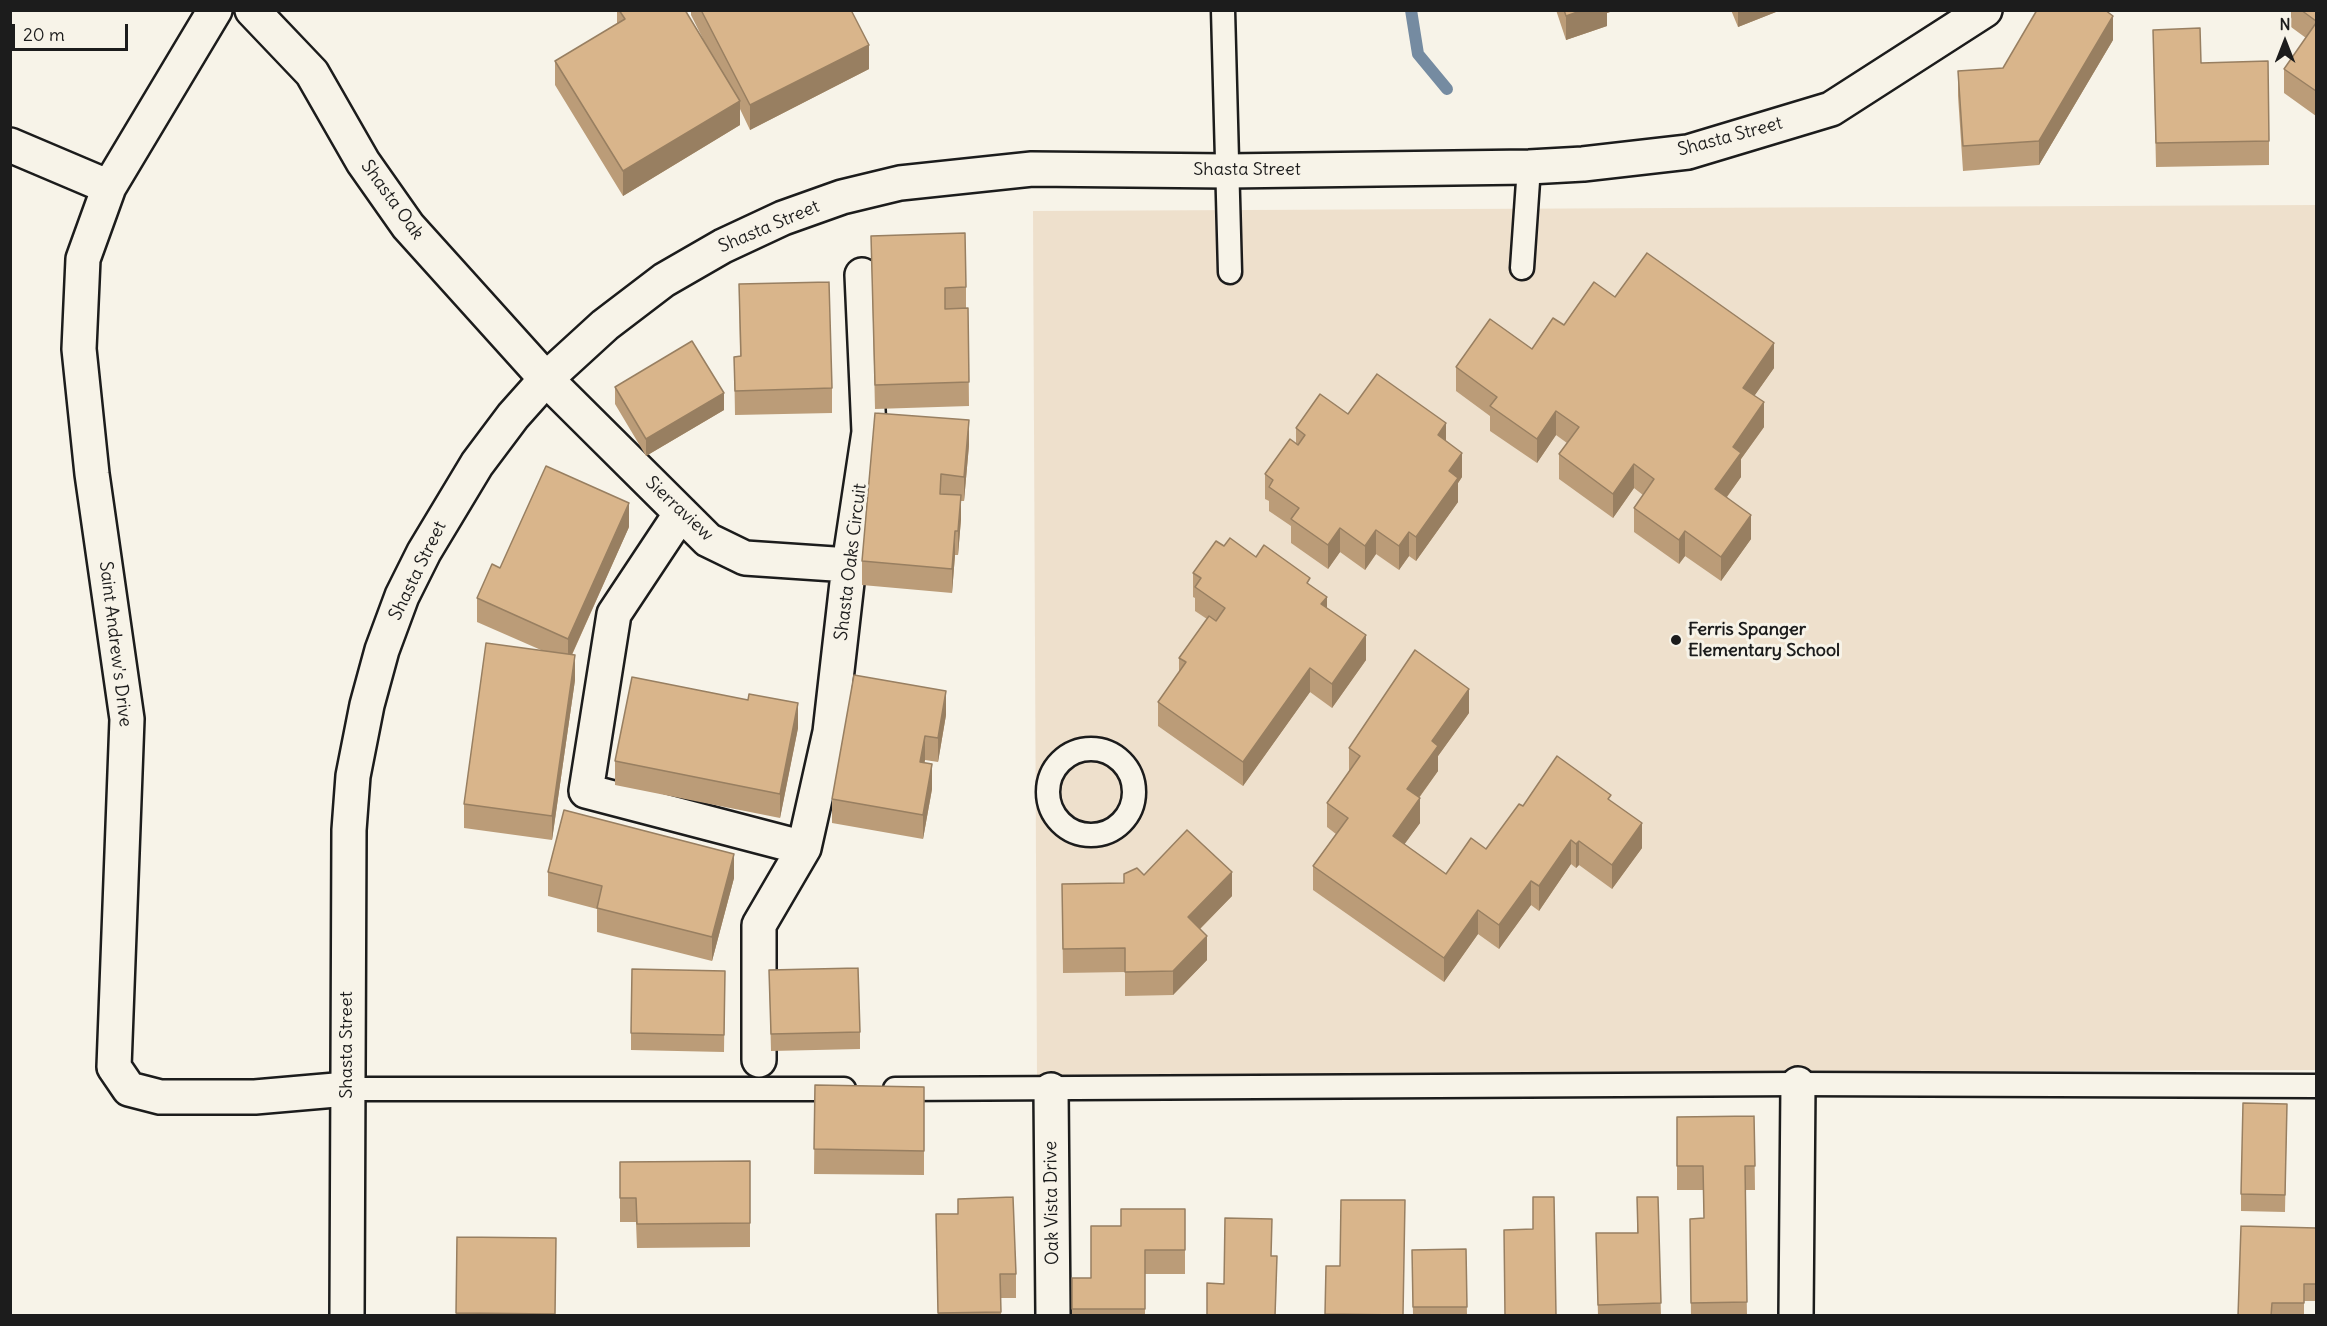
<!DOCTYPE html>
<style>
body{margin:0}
#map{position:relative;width:2327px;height:1326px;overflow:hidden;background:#f7f3e8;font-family:Delius,sans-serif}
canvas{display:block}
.frame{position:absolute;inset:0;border:12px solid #1c1c1c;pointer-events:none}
.north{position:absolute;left:2255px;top:12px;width:60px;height:60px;-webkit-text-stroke:4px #f7f3e8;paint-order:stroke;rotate:0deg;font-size:16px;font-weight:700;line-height:24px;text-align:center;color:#1c1c1c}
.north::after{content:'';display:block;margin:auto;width:21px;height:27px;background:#1c1c1c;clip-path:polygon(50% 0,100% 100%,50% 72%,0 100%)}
.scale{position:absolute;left:12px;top:24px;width:116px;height:27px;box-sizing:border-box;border:3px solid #1c1c1c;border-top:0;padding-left:8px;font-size:18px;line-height:21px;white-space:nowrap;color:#1c1c1c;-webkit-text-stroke:4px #f7f3e8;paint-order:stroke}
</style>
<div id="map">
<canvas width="2327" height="1326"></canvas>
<div class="frame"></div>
<div class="north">N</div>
<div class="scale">20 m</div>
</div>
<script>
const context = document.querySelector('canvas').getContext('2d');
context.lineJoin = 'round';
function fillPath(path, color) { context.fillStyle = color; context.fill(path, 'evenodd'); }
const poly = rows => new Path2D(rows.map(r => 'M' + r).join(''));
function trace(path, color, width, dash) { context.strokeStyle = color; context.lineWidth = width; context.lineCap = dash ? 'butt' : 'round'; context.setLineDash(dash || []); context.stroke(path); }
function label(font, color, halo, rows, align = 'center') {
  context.font = font + ' Delius,sans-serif'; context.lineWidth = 6; context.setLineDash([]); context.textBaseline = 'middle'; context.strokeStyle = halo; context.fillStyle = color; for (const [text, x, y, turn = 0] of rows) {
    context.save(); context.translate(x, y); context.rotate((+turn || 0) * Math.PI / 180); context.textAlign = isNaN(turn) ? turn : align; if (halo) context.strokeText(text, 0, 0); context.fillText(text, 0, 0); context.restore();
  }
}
const built = poly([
 [2316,205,2316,1070,1037,1075,1033,211]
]);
const stream = poly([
 [1411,10,1418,54,1447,89]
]);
const service = poly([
 [1223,10,1230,272],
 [1522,268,1529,167],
 '1048 792a43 43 0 1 1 86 0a43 43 0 1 1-86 0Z',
 [347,1089,844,1089],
 [895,1089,1798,1084,2316,1086]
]);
const minor = poly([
 [215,10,109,187,83,259,79,349,92,474,127,719,114,1067,129,1089,160,1097,255,1097,347,1089],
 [252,10,312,73,363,162,408,226,546,379,708,540,745,558,849,565],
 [10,145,109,187],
 [681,513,614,614,586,791,804,848],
 [759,1060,759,925,804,848,830,732,849,565,869,432,862,275],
 [1051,1090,1053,1316],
 [1796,1316,1798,1084]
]);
const tertiary = poly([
 [347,1316,349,830,353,776,367,705,382,650,402,596,424,552,477,464,513,416,546,379,605,325,664,280,723,246,783,218,842,197,900,183,1032,169,1227,171,1529,167,1583,164,1688,152,1831,109,1985,10]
]);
const wall = poly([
 [617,10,685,10,711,55,691,15,691,10,851,10,869,69,750,130,740,109,740,125,623,196,555,85,555,61,617,24],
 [1556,10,1616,10,1607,13,1607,26,1566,40],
 [1731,10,1781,10,1738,27],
 [2291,10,2316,10,2316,116,2284,93,2284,69,2306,38,2291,27],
 [2153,30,2201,63,2269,141,2269,165,2156,167],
 [2113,40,2039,165,1963,171,1958,96,1958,71,2003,68],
 [871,236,966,287,966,308,968,308,969,406,875,409],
 [739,284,832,388,832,413,735,415,734,357,740,356],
 [1615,297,1774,368,1754,396,1764,427,1741,459,1741,477,1727,497,1751,539,1721,581,1685,556,1679,564,1634,532,1634,508,1643,495,1634,488,1613,518,1559,479,1559,454,1567,443,1556,435,1537,463,1490,431,1490,416,1456,391,1456,367,1532,349,1564,325],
 [615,387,724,410,646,456,615,404],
 [1348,414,1446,441,1462,477,1458,483,1458,502,1416,561,1409,556,1399,570,1376,554,1365,570,1340,552,1328,569,1291,543,1291,526,1269,511,1269,501,1265,499,1265,474,1296,443,1296,428],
 [969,445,964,501,961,501,961,519,958,555,955,555,952,593,862,585,862,561],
 [629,527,572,655,575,680,552,840,464,828,464,804,541,650,477,622,477,598],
 [1224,546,1256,557,1310,585,1366,660,1332,708,1310,692,1243,786,1158,726,1158,702,1179,672,1179,658,1207,619,1195,611,1195,598,1193,597,1193,573],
 [1469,713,1438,756,1438,771,1419,798,1420,823,1404,844,1446,874,1486,849,1523,806,1611,801,1642,848,1612,889,1579,865,1576,868,1571,864,1539,911,1531,905,1499,949,1478,934,1444,982,1313,890,1313,866,1336,834,1327,827,1327,803,1349,772,1349,748],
 [946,715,938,762,925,760,924,763,932,789,923,839,832,823,832,799],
 [798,728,780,818,615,785,615,761],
 [548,872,734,878,712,961,597,932,597,909,548,896],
 [1144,875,1232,896,1200,929,1207,960,1173,995,1125,996,1125,972,1063,973,1062,884,1124,883],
 [769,970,860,1032,860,1049,771,1051],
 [725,971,724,1052,631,1050,631,1033],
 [815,1085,924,1087,924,1175,814,1174],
 [2287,1104,2285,1212,2241,1211,2241,1194],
 [1754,1116,1755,1190,1745,1190,1747,1316,1691,1316,1690,1219,1704,1218,1703,1190,1677,1190,1677,1117],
 [750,1161,750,1247,637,1248,636,1222,620,1222,620,1162],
 [1637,1197,1658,1197,1661,1316,1598,1316,1596,1233,1637,1233],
 [958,1199,1016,1274,1016,1298,1001,1298,1001,1316,938,1316,936,1214,958,1214],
 [1185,1209,1185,1274,1145,1274,1145,1316,1072,1316,1072,1278,1091,1278,1121,1226],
 [2316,1228,2316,1301,2304,1301,2304,1316,2238,1316],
 [457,1237,556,1238,555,1316,456,1316],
 [1466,1249,1467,1316,1413,1316,1412,1250],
 [1326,1266,1340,1266,1403,1316,1325,1316]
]);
const shadedWall = poly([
 [1583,10,1616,10,1607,13,1607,26,1566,40,1566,16],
 [1738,10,1781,10,1738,27],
 [2113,16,2113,40,2039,165,2039,141],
 [869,45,869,69,750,130,750,105],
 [740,101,740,125,623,196,623,171],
 [1774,343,1774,368,1743,412,1743,388],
 [724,393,724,410,646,456,646,439],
 [1764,402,1764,427,1741,459,1741,477,1715,513,1715,489,1733,447],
 [1556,411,1556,435,1537,463,1537,439],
 [969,420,969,445,964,501,964,477],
 [1446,423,1446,447,1438,435],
 [1462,453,1462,477,1458,483,1458,502,1416,561,1416,537,1449,471],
 [1634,464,1634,488,1613,518,1613,494],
 [961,495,961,519,958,555,958,531],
 [629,503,629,527,568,663,568,639],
 [1751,515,1751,539,1721,581,1721,557],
 [1340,528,1340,552,1328,569,1328,545],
 [1376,530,1376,554,1365,570,1365,546],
 [955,531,955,555,952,593,952,569],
 [1685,531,1685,556,1679,564,1679,540],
 [1409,532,1409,556,1399,570,1399,546],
 [1327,597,1327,621,1321,604],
 [1366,635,1366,660,1332,708,1332,684],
 [575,655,575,680,552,840,552,816],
 [1310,668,1310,692,1243,786,1243,762],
 [1469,689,1469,713,1438,756,1438,771,1407,814,1407,789,1432,741],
 [946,691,946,715,938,762,938,738],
 [798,703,798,728,780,818,780,794],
 [925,736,925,760,920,786,920,762],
 [932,764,932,789,923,839,923,815],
 [1420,798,1420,823,1393,860,1393,836],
 [1642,823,1642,848,1612,889,1612,865],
 [1571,840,1571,864,1539,911,1539,886],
 [1579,841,1579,865,1576,868,1576,844],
 [734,854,734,878,712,961,712,937],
 [1232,872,1232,896,1188,941,1188,917],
 [1531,881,1531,905,1499,949,1499,925],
 [1478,910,1478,934,1444,982,1444,958],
 [1207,936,1207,960,1173,995,1173,971]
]);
const building = poly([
 [619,10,685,10,740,101,623,171,555,61,625,19,619,10],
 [701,10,851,10,869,45,750,105,701,10],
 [1564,10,1583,10,1566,16,1564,10],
 [2037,10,2105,10,2113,16,2039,141,1963,146,1958,71,2003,68,2037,10],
 [2301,10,2316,10,2316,21,2301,10],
 [2316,23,2316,91,2284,69,2316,23],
 [2200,28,2201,63,2268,61,2269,141,2156,143,2153,30,2200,28],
 [965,233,966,287,945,288,945,309,968,308,969,382,875,385,871,236,965,233],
 [1647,253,1774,343,1743,388,1764,402,1733,447,1741,453,1715,489,1751,515,1721,557,1685,531,1679,540,1634,508,1654,479,1634,464,1613,494,1559,454,1579,427,1556,411,1537,439,1490,406,1497,397,1456,367,1490,319,1532,349,1553,318,1564,325,1594,282,1615,297,1647,253],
 [829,282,832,388,735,391,734,357,741,356,739,284,829,282],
 [692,341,724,393,646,439,615,387,692,341],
 [1377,374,1446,423,1438,435,1462,453,1449,471,1458,478,1416,537,1409,532,1399,546,1376,530,1365,546,1340,528,1328,545,1291,519,1299,508,1269,487,1273,480,1265,474,1290,439,1298,445,1305,435,1296,428,1320,394,1348,414,1377,374],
 [875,413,969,420,964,477,941,474,940,494,961,495,958,531,955,531,952,569,862,561,875,413],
 [546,466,629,503,568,639,477,598,492,564,500,568,546,466],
 [1230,538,1256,557,1264,545,1310,578,1307,583,1327,597,1321,604,1366,635,1332,684,1310,668,1243,762,1158,702,1186,662,1179,658,1209,616,1216,621,1225,608,1195,587,1201,578,1193,573,1216,541,1224,546,1230,538],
 [486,643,575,655,552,816,464,804,486,643],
 [1415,650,1469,689,1432,741,1438,746,1407,789,1420,798,1393,836,1446,874,1471,838,1486,849,1519,804,1523,806,1557,756,1611,795,1608,799,1642,823,1612,865,1579,841,1576,844,1571,840,1539,886,1531,881,1499,925,1478,910,1444,958,1313,866,1348,818,1327,803,1360,756,1349,748,1415,650],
 [854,675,946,691,938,738,925,736,920,762,932,764,923,815,832,799,854,675],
 [632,677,748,700,749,694,798,703,780,794,615,761,632,677],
 [564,810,734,854,712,937,597,908,602,886,548,872,564,810],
 [1187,830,1232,872,1188,917,1207,936,1173,971,1125,972,1125,948,1063,949,1062,884,1124,883,1124,874,1137,868,1144,875,1187,830],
 [858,968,860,1032,771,1034,769,970,858,968],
 [632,969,725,971,724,1035,631,1033,632,969],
 [815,1085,924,1087,924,1151,814,1149,815,1085],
 [2243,1103,2287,1104,2285,1195,2241,1194,2243,1103],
 [1754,1116,1755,1166,1745,1166,1747,1302,1691,1303,1690,1219,1704,1218,1703,1166,1677,1166,1677,1117,1754,1116],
 [750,1161,750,1223,637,1224,636,1198,620,1198,620,1162,750,1161],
 [1013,1197,1016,1274,1000,1274,1001,1312,938,1313,936,1214,958,1214,958,1199,1013,1197],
 [1533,1197,1554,1197,1556,1315,1505,1316,1504,1230,1533,1229,1533,1197],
 [1637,1197,1658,1197,1661,1303,1598,1305,1596,1233,1638,1233,1637,1197],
 [1341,1200,1405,1200,1403,1315,1325,1314,1326,1266,1340,1266,1341,1200],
 [1121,1209,1185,1209,1185,1250,1145,1250,1145,1309,1072,1309,1072,1278,1091,1278,1091,1226,1121,1226,1121,1209],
 [1225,1218,1272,1219,1271,1256,1277,1256,1275,1316,1207,1316,1207,1283,1224,1284,1225,1218],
 [2241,1226,2316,1228,2316,1284,2304,1284,2304,1303,2272,1303,2271,1316,2238,1316,2241,1226],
 [457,1237,556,1238,555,1314,456,1313,457,1237],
 [1466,1249,1467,1307,1413,1307,1412,1250,1466,1249]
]);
const markers = [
 [1676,640,6,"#1c1c1c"]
];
const streetNames = [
 ["Shasta Street",1730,137,-15],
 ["Shasta Street",1247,170],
 ["Shasta Oak",392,200,54],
 ["Shasta Street",769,227,-23],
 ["Sierraview",679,509,43],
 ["Shasta Oaks Circuit",851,562,-83],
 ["Shasta Street",418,571,-64],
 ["Saint Andrew's Drive",115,644,83],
 ["Shasta Street",347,1045,-90],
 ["Oak Vista Drive",1052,1203,-91]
];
const poiNames = [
 ["Ferris Spanger",1688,630],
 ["Elementary School",1688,651]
];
fillPath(built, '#eee0cc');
trace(stream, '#758ba1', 12);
trace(service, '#1c1c1c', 27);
trace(minor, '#1c1c1c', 38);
trace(tertiary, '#1c1c1c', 38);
trace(service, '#f7f3e8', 22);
trace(minor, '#f7f3e8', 33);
trace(tertiary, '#f7f3e8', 33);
fillPath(wall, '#bb9c78');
fillPath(shadedWall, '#987f61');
fillPath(building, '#d9b58b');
trace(building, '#987f61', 1.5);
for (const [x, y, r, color] of markers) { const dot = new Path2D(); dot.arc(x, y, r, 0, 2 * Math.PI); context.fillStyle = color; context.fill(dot); trace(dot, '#f7f3e8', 2); }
label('18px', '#1c1c1c', '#f7f3e8', streetNames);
label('bold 18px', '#1c1c1c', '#f7f3e8', poiNames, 'left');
</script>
